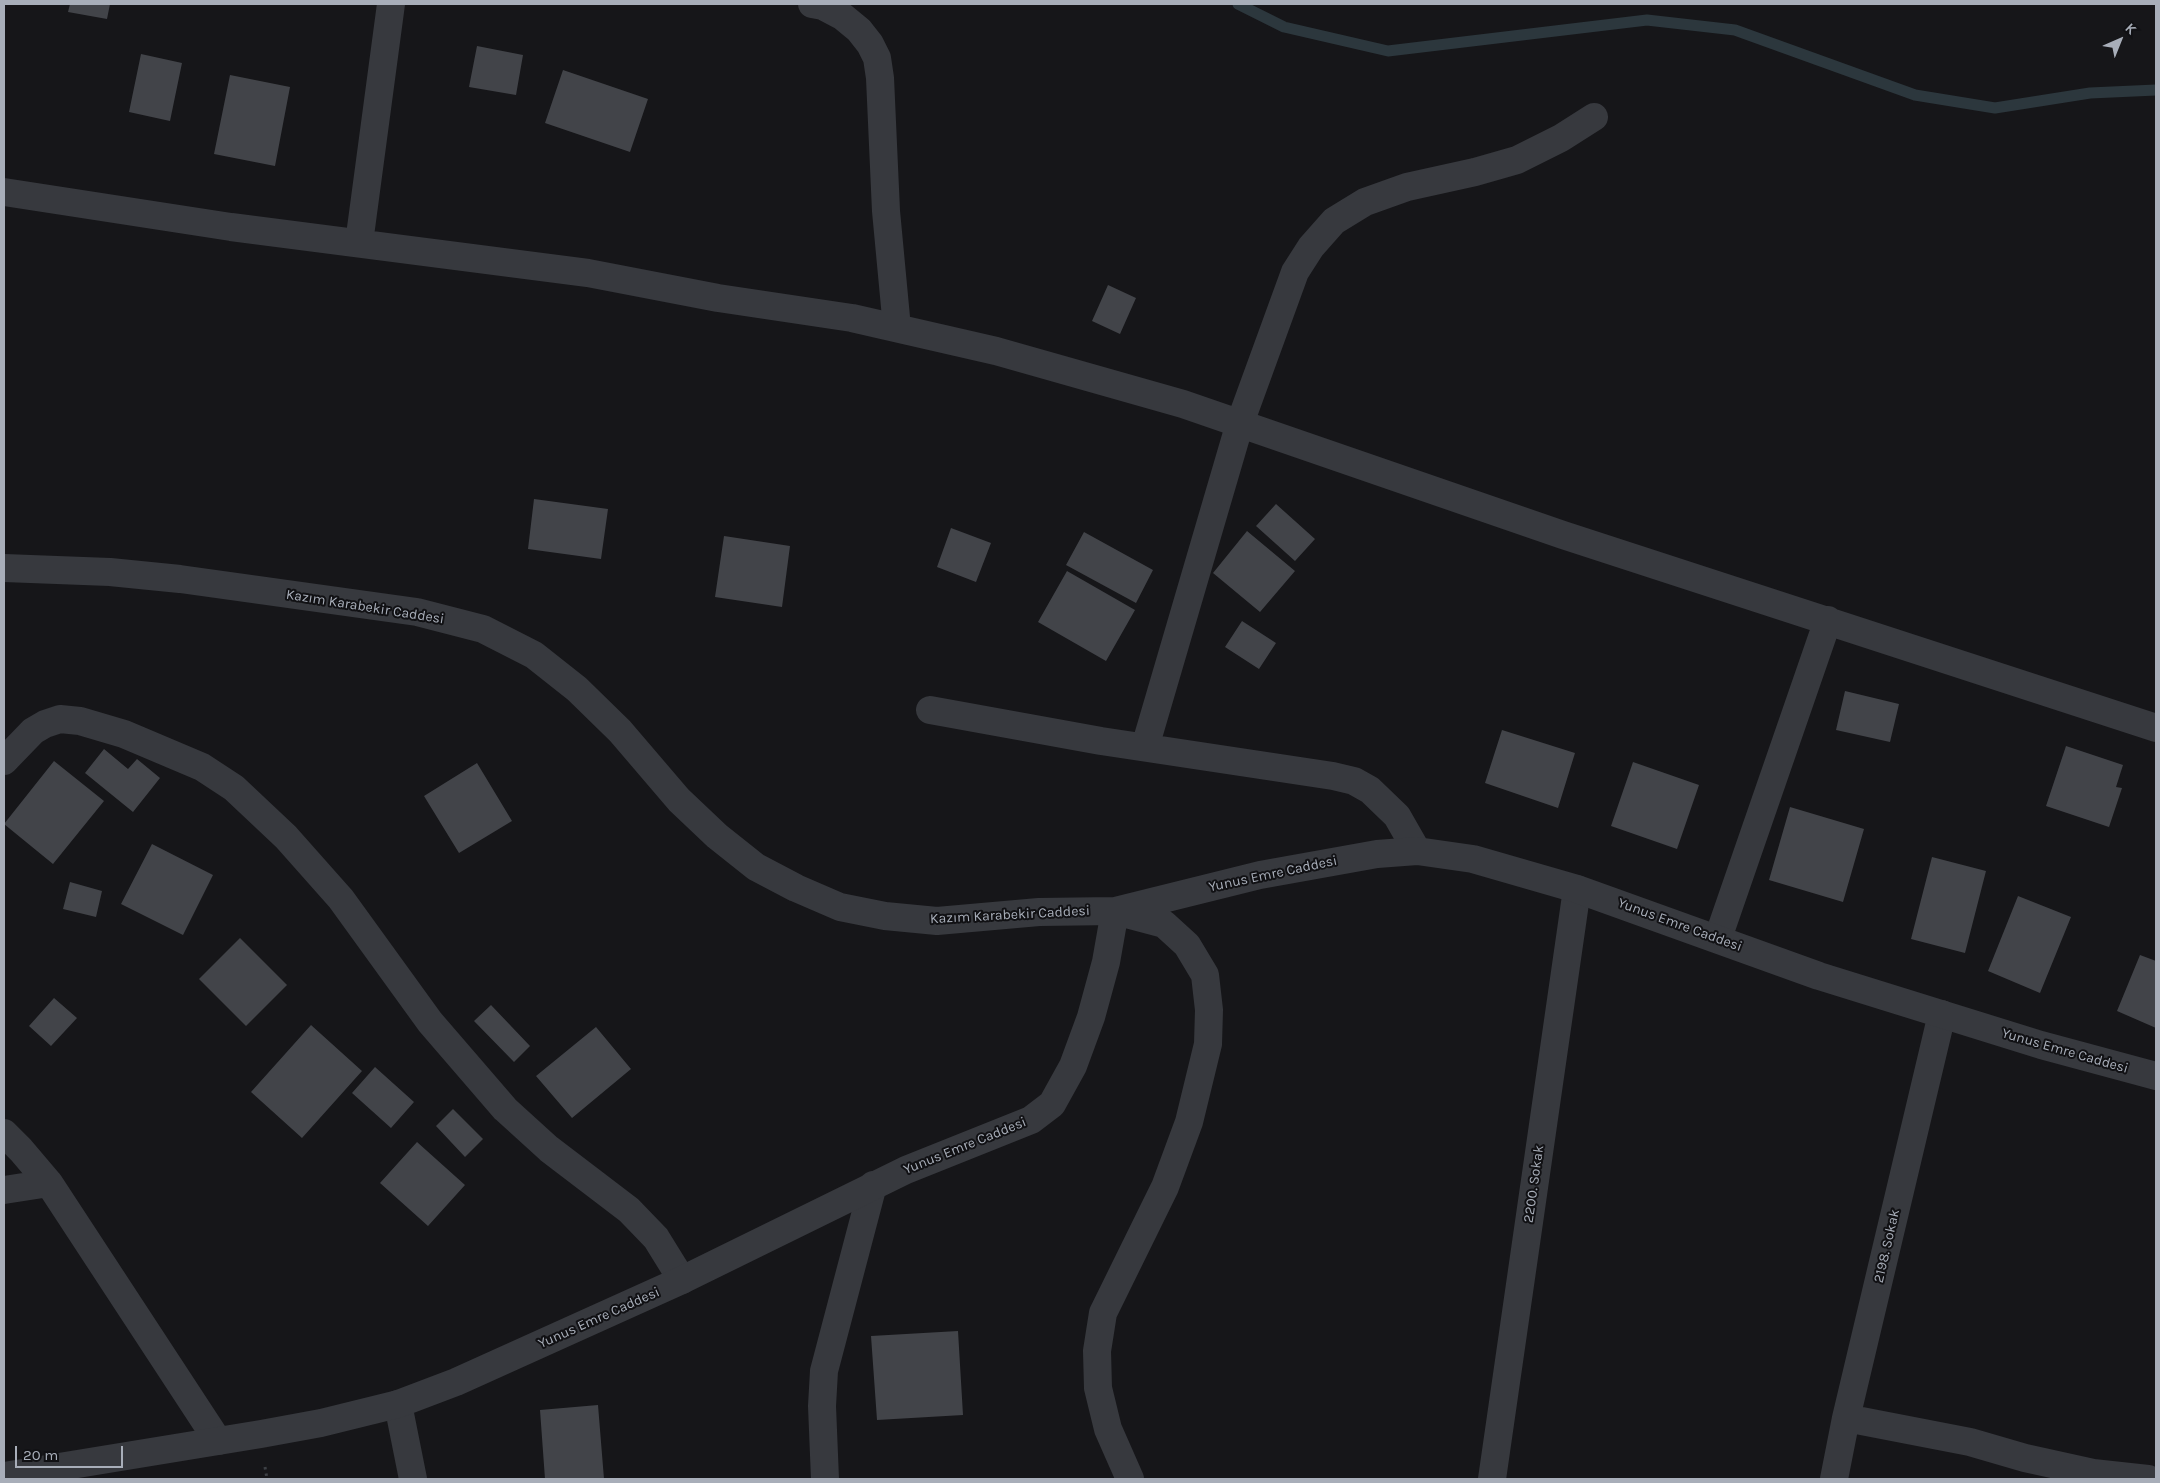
<!DOCTYPE html>
<meta charset="utf-8">
<style>
body{margin:0}
#map{position:relative;width:2160px;height:1483px;overflow:hidden;background:#161619;font-family:Karla,sans-serif}
canvas{display:block}
.frame{position:absolute;inset:0;border:5px solid #a8aeb9;pointer-events:none}
.north{position:absolute;left:2095px;top:15px;width:50px;height:50px;-webkit-text-stroke:4px #111114;paint-order:stroke;rotate:44deg;font-size:14px;font-weight:700;line-height:20px;text-align:center;color:#a8aeb9}
.north::after{content:'';display:block;margin:auto;width:18px;height:22px;background:#a8aeb9;clip-path:polygon(50% 0,100% 100%,50% 72%,0 100%)}
.scale{position:absolute;left:15px;top:1446px;width:108px;height:22px;box-sizing:border-box;border:2px solid #a8aeb9;border-top:0;padding-left:6px;font-size:15px;line-height:18px;white-space:nowrap;color:#a8aeb9;-webkit-text-stroke:4px #111114;paint-order:stroke}
</style>
<div id="map">
<canvas width="2160" height="1483"></canvas>
<div class="frame"></div>
<div class="north">K</div>
<div class="scale">20 m</div>
</div>
<script>
const context = document.querySelector('canvas').getContext('2d');
context.lineJoin = 'round';
const poly = rows => new Path2D(rows.map(r => 'M' + r).join(''));
function trace(path, color, width, dash) { context.strokeStyle = color; context.lineWidth = width; context.lineCap = dash ? 'butt' : 'round'; context.setLineDash(dash || []); context.stroke(path); }
function fillPath(path, color) { context.fillStyle = color; context.fill(path, 'evenodd'); }
function label(font, color, halo, rows, align = 'center') {
  context.font = font + ' Karla,sans-serif'; context.lineWidth = 4; context.setLineDash([]); context.textBaseline = 'middle'; context.strokeStyle = halo; context.fillStyle = color; for (const [text, x, y, turn = 0] of rows) {
    context.save(); context.translate(x, y); context.rotate((+turn || 0) * Math.PI / 180); context.textAlign = isNaN(turn) ? turn : align; if (halo) context.strokeText(text, 0, 0); context.fillText(text, 0, 0); context.restore();
  }
}
const stream = poly([
 [1238,4,1284,27,1388,51,1647,20,1735,30,1915,95,1995,108,2090,93,2156,90]
]);
const building = poly([
 [70,4,110,4,107,19,68,12],
 [477,46,523,55,516,95,469,87],
 [141,54,182,63,170,121,129,112],
 [563,70,648,99,630,152,545,123],
 [230,75,290,87,275,166,214,154],
 [1108,285,1136,298,1120,334,1092,321],
 [534,499,608,509,601,559,528,549],
 [1276,504,1315,539,1295,561,1256,526],
 [951,528,991,543,976,582,937,567],
 [1247,531,1295,571,1260,612,1213,573],
 [1084,532,1153,570,1136,603,1066,565],
 [724,536,790,546,782,607,715,597],
 [1067,571,1135,610,1106,661,1038,622],
 [1242,621,1276,643,1259,669,1225,647],
 [1845,691,1899,704,1890,742,1836,730],
 [1502,730,1575,753,1558,808,1485,783],
 [2066,746,2123,765,2116,787,2122,788,2109,827,2046,806],
 [104,749,128,769,137,759,160,778,133,812,85,773],
 [54,761,104,801,53,864,4,824],
 [1633,762,1699,785,1677,849,1611,826],
 [477,763,512,821,459,853,424,796],
 [1790,807,1864,829,1843,902,1769,880],
 [152,844,213,875,183,935,121,904],
 [1932,857,1986,871,1965,953,1911,939],
 [70,882,102,891,96,917,63,909],
 [2018,896,2071,917,2040,993,1988,971],
 [240,938,287,985,246,1026,199,979],
 [2140,955,2156,961,2156,1028,2117,1011],
 [54,998,77,1018,51,1046,29,1026],
 [491,1005,530,1046,514,1062,474,1021],
 [311,1025,362,1071,302,1138,251,1092],
 [596,1027,631,1069,572,1118,536,1076],
 [375,1067,414,1102,391,1128,352,1093],
 [453,1109,483,1139,465,1157,436,1126],
 [417,1142,465,1185,428,1226,380,1183],
 [958,1331,963,1415,877,1420,871,1336],
 [598,1405,604,1479,545,1479,540,1410]
]);
const path = poly([
 [265,1467,267,1479]
]);
const minor = poly([
 [812,4,823,6,842,16,859,30,870,44,877,58,880,78,886,211,897,328],
 [4,192,231,227,588,273,718,298,852,318,996,351,1183,404,1563,535,2156,728],
 [359,243,391,4],
 [930,710,1101,741,1333,776,1354,781,1370,790,1397,816,1417,851],
 [1145,747,1240,423,1295,272,1311,247,1334,221,1365,202,1407,187,1475,172,1517,160,1561,138,1594,117],
 [4,761,33,731,45,724,60,719,80,721,124,734,202,767,234,788,286,837,341,899,430,1022,505,1109,549,1149,629,1210,656,1238,682,1280],
 [1718,938,1828,620],
 [4,1133,21,1150,49,1183,218,1441],
 [4,1190,49,1183],
 [398,1404,413,1479],
 [1846,1418,1970,1442,2025,1458,2093,1473,2148,1479],
 [825,1479,822,1406,824,1371,873,1185],
 [1492,1479,1577,889],
 [1834,1479,1846,1418,1942,1014]
]);
const tertiary = poly([
 [4,568,110,572,180,579,417,612,483,629,534,655,577,689,620,731,679,800,717,836,756,867,796,888,840,907,885,916,937,921,1039,912,1115,911,1164,924,1187,945,1205,975,1209,1010,1208,1044,1189,1122,1165,1187,1103,1313,1097,1351,1098,1388,1108,1429,1130,1479],
 [4,1476,261,1434,321,1423,398,1404,456,1382,682,1280,906,1170,1031,1120,1052,1104,1073,1066,1091,1017,1106,962,1115,911,1260,875,1377,854,1417,851,1473,859,1577,889,1819,976,2041,1045,2156,1076]
]);
const streetNames = [
 ["Kazım Karabekir Caddesi",365,607,9],
 ["Yunus Emre Caddesi",1273,874,-12],
 ["Kazım Karabekir Caddesi",1010,915,-3],
 ["Yunus Emre Caddesi",1680,925,20],
 ["Yunus Emre Caddesi",2065,1051,16],
 ["Yunus Emre Caddesi",965,1146,-22],
 ["2200. Sokak",1534,1184,-82],
 ["2198. Sokak",1887,1246,-77],
 ["Yunus Emre Caddesi",599,1318,-24]
];
trace(stream, '#2c373d', 11);
fillPath(building, '#424449');
trace(path, '#3d4045', 3, [2.5, 4]);
trace(minor, '#37393e', 28);
trace(tertiary, '#37393e', 28);
label('14px', '#a8aeb9', '#111114', streetNames);
</script>
